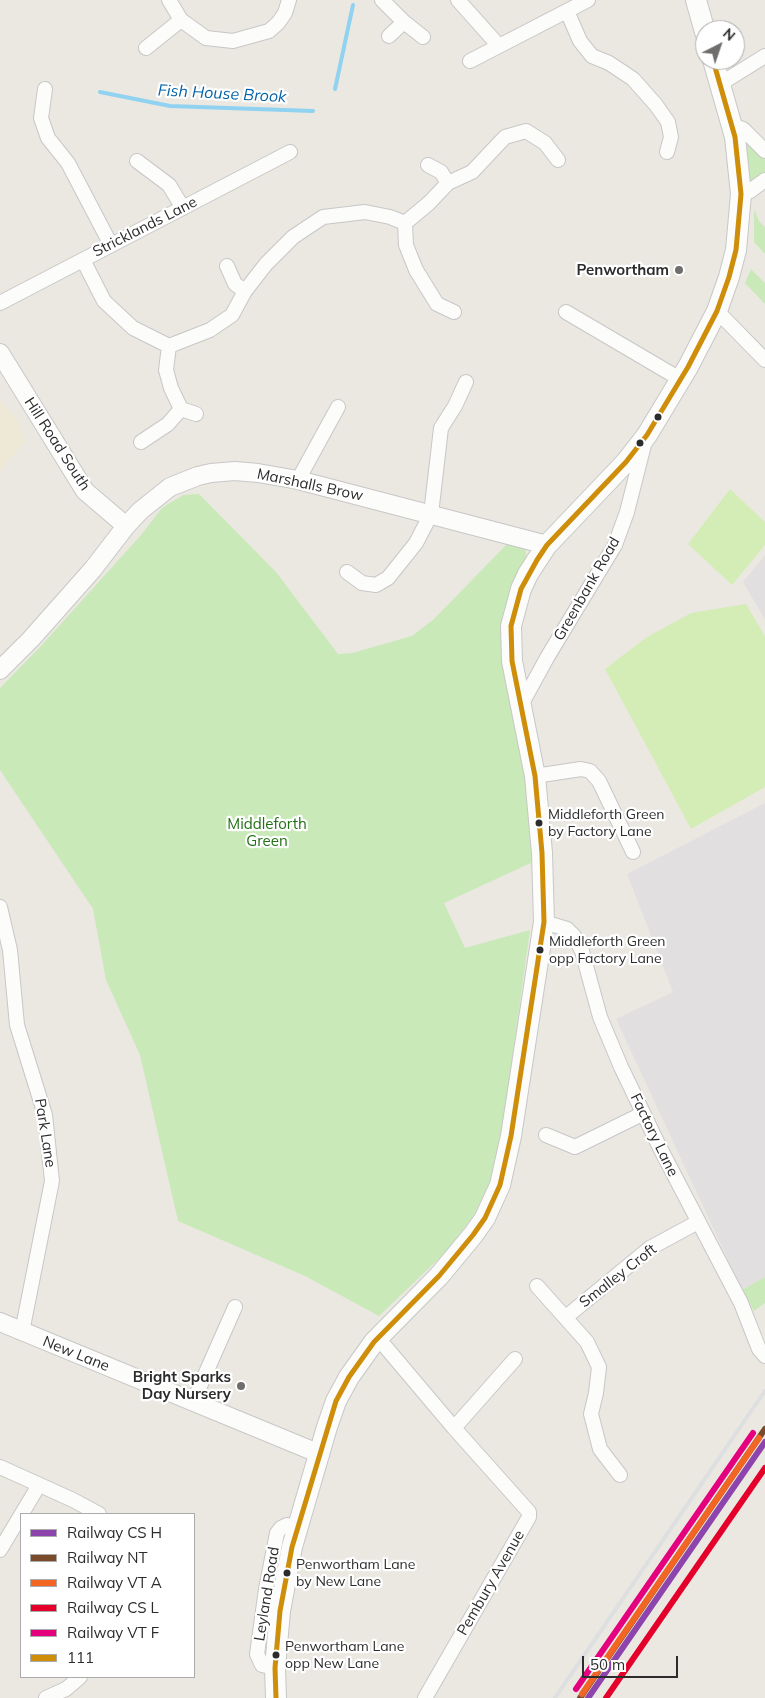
<!DOCTYPE html>
<style>
body{margin:0}
#map{position:relative;width:765px;height:1698px;overflow:hidden;background:#ebe8e2;font-family:Mulish,sans-serif}
canvas{display:block}
.legend{position:absolute;left:20px;top:1513px;width:175px;height:165px;box-sizing:border-box;background:#fff;border:1px solid #ababab;margin:0;padding:6px 9px;list-style:none;font-size:15px;color:#2c2c2c}
.legend li{display:flex;align-items:center;gap:10px;height:25px}
.legend b{width:25px;border:1px solid #ababab}
.north{position:absolute;left:695px;top:20px;width:50px;height:50px;box-sizing:border-box;background:#fff;border:1px solid #ababab;border-radius:50%;rotate:41deg;font-size:14px;font-weight:700;line-height:20px;text-align:center;color:#2c2c2c}
.north::after{content:'';display:block;margin:auto;width:18px;height:22px;background:#6f6e6c;clip-path:polygon(50% 0,100% 100%,50% 72%,0 100%)}
.scale{position:absolute;left:582px;top:1656px;width:96px;height:22px;box-sizing:border-box;border:2px solid #2c2c2c;border-top:0;padding-left:6px;font-size:15px;line-height:18px;white-space:nowrap;color:#2c2c2c;-webkit-text-stroke:4px #fff;paint-order:stroke}
</style>
<div id="map">
<canvas width="765" height="1698"></canvas>
<ul class="legend">
<li><b style="height:6px;background:#8e44ad"></b>Railway CS H</li>
<li><b style="height:6px;background:#7a4b2a"></b>Railway NT</li>
<li><b style="height:6px;background:#f26522"></b>Railway VT A</li>
<li><b style="height:6px;background:#e4002b"></b>Railway CS L</li>
<li><b style="height:6px;background:#e5007d"></b>Railway VT F</li>
<li><b style="height:6px;background:#ce8e09"></b>111</li>
</ul>
<div class="north">N</div>
<div class="scale">50 m</div>
</div>
<script>
const context = document.querySelector('canvas').getContext('2d');
context.lineJoin = 'round';
function fillPath(path, color) { context.fillStyle = color; context.fill(path, 'evenodd'); }
const poly = rows => new Path2D(rows.map(r => 'M' + r).join(''));
function trace(path, color, width, dash) { context.strokeStyle = color; context.lineWidth = width; context.lineCap = dash ? 'butt' : 'round'; context.setLineDash(dash || []); context.stroke(path); }
function label(font, color, halo, rows, align = 'center') {
  context.font = font + ' Mulish,sans-serif'; context.lineWidth = 4.5; context.setLineDash([]); context.textBaseline = 'middle'; context.strokeStyle = halo; context.fillStyle = color; for (const [text, x, y, turn = 0] of rows) {
    context.save(); context.translate(x, y); context.rotate((+turn || 0) * Math.PI / 180); context.textAlign = isNaN(turn) ? turn : align; if (halo) context.strokeText(text, 0, 0); context.fillText(text, 0, 0); context.restore();
  }
}
const industrial = poly([
 [765,555,765,620,743,582],
 [765,803,765,1277,742,1290,616,1019,673,992,627,874]
]);
const education = poly([
 [0,400,17,419,25,441,0,471]
]);
const green = poly([
 [749,144,765,155,765,172,753,181,749,182,746,150,746,146],
 [754,209,759,221,765,227,765,254,754,242],
 [751,269,765,283,765,304,745,283],
 [199,494,276,572,338,654,352,653,412,636,434,619,508,543,525,548,527,558,507,610,528,789,533,862,444,903,465,948,530,930,504,1117,490,1182,474,1215,447,1251,379,1316,305,1276,178,1221,140,1055,106,980,93,909,0,770,0,688,41,646,141,535,162,508,183,495],
 [765,1277,765,1303,754,1311,742,1290]
]);
const pitch = poly([
 [730,489,765,522,765,545,732,585,688,544],
 [746,604,765,636,765,787,691,829,605,669,647,637,691,613]
]);
const stream = poly([
 [335,89,353,5],
 [100,92,170,106,313,111]
]);
const minor = poly([
 [169,0,181,20,206,38,233,41,269,31,278,23,285,13,289,0],
 [382,0,404,22,423,37],
 [458,0,499,46],
 [567,11,580,41,592,56,609,63,633,79,656,105,668,122,671,137,667,152],
 [389,36,404,22],
 [146,48,181,20],
 [470,61,588,0],
 [720,84,765,56],
 [45,89,41,118,48,138,68,163,111,245],
 [732,125,743,129,765,151],
 [137,161,169,185,183,208],
 [428,165,441,172,448,183],
 [741,194,750,191,765,180],
 [405,223,406,245,416,270,437,304,454,312],
 [83,260,104,301,133,328,169,346,210,330,232,315,245,291,266,264,293,237,323,217,365,212,390,217,405,223,429,203,448,183,472,172,505,137,526,131,545,143,558,160],
 [227,266,235,284,245,291],
 [0,303,290,152],
 [717,311,765,360],
 [566,312,680,379],
 [169,346,166,370,171,388,181,409,196,414],
 [141,442,168,424,181,409],
 [298,480,338,407],
 [347,572,362,583,376,585,388,578,416,543,431,514,441,428,455,406,466,382],
 [520,707,548,656,615,545,627,512,645,441],
 [535,776,581,769,590,771,599,781,633,852],
 [0,907,10,950,17,1025,45,1115,52,1181,22,1332],
 [544,922,567,929,574,936,582,951,600,1017,621,1067,660,1148,741,1303,759,1349,765,1356],
 [546,1135,575,1147,642,1114],
 [537,1286,587,1342,599,1367,596,1393,591,1414,600,1449,620,1475],
 [566,1317,650,1248,698,1222],
 [378,1338,454,1428,529,1512,529,1517,425,1698],
 [193,1402,235,1307],
 [454,1428,515,1359],
 [0,1467,73,1500,99,1514],
 [0,1550,39,1485],
 [275,1668,262,1665,257,1654,266,1589,277,1533,281,1528,287,1525,298,1528],
 [46,1698,66,1689,80,1677]
]);
const tertiary = poly([
 [0,353,85,491,126,526],
 [0,670,31,639,93,569,126,526,140,511,170,487,198,476,211,473,235,471,258,473,298,480,547,545],
 [0,1322,320,1454]
]);
const secondary = poly([
 [696,0,705,32],
 [276,1698,275,1668,280,1611,292,1547,327,1427,336,1401,349,1377,374,1342,439,1276,473,1235,485,1218,500,1185,511,1136,544,922,542,853,535,776,512,661,511,626,521,589,528,574,537,560,547,545,626,462,647,435,688,367,717,311,729,277,736,250,741,194,735,137,713,60]
]);
const rail = poly([
 [555,1698,765,1391]
]);
const bus1 = poly([
 [276,1698,275,1668,280,1611,292,1547,336,1401,349,1377,374,1342,439,1276,473,1235,485,1218,500,1185,511,1136,544,922,542,853,535,776,512,661,511,626,521,589,537,560,547,545,626,462,647,435,688,367,717,311,729,277,736,250,741,194,735,137,713,60]
]);
const rail1 = poly([
 [588,1698,765,1442]
]);
const rail2 = poly([
 [580,1698,765,1429]
]);
const rail3 = poly([
 [582,1694,759,1438]
]);
const rail4 = poly([
 [606,1698,765,1468]
]);
const rail5 = poly([
 [576,1689,753,1433]
]);
const markers = [
 [679,270,5,"#6f6e6c"],
 [658,417,4.5,"#2c2c2c"],
 [640,443,4.5,"#2c2c2c"],
 [539,823,4.5,"#2c2c2c"],
 [540,950,4.5,"#2c2c2c"],
 [241,1386,5,"#6f6e6c"],
 [287,1573,4.5,"#2c2c2c"],
 [276,1655,4.5,"#2c2c2c"]
];
const busNames = [
 ["Middleforth Green",548,815],
 ["by Factory Lane",548,832],
 ["Middleforth Green",549,942],
 ["opp Factory Lane",549,959],
 ["Penwortham Lane",296,1565],
 ["by New Lane",296,1582],
 ["Penwortham Lane",285,1647],
 ["opp New Lane",285,1664]
];
const streetNames = [
 ["Stricklands Lane",145,227,-27],
 ["Hill Road South",57,444,57],
 ["Marshalls Brow",310,485,12],
 ["Greenbank Road",587,589,-60],
 ["Park Lane",45,1133,81],
 ["Factory Lane",654,1135,64],
 ["Smalley Croft",618,1276,-38],
 ["New Lane",76,1354,22],
 ["Pembury Avenue",491,1583,-60],
 ["Leyland Road",267,1594,-81]
];
const poiNames = [
 ["Penwortham",669,270],
 ["Bright Sparks",231,1377],
 ["Day Nursery",231,1394]
];
const parkNames = [
 ["Middleforth",267,824],
 ["Green",267,841]
];
const waterNames = [
 ["Fish House Brook",222,94,3]
];
fillPath(industrial, '#e2dfe1');
fillPath(education, '#eee8d6');
fillPath(green, '#c9e9b9');
fillPath(pitch, '#d4edb6');
trace(stream, '#91d2f1', 4);
trace(minor, '#c8c7c7', 16);
trace(tertiary, '#c8c7c7', 20);
trace(secondary, '#c8c7c7', 22);
trace(minor, '#fcfcfb', 14);
trace(tertiary, '#fcfcfb', 18);
trace(secondary, '#fcfcfb', 20);
trace(rail, '#dedfe0', 4);
trace(bus1, '#ce8e09', 5);
trace(rail1, '#8e44ad', 6);
trace(rail2, '#7a4b2a', 6);
trace(rail3, '#f26522', 6);
trace(rail4, '#e4002b', 6);
trace(rail5, '#e5007d', 6);
for (const [x, y, r, color] of markers) { const dot = new Path2D(); dot.arc(x, y, r, 0, 2 * Math.PI); context.fillStyle = color; context.fill(dot); trace(dot, '#fff', 2); }
label('14px', '#2c2c2c', '#fff', busNames, 'left');
label('15px', '#2c2c2c', '#fff', streetNames);
label('bold 15px', '#2c2c2c', '#fff', poiNames, 'right');
label('15px', '#227015', '#fff', parkNames);
label('italic 16px', '#0464a9', '#fff', waterNames);
</script>
